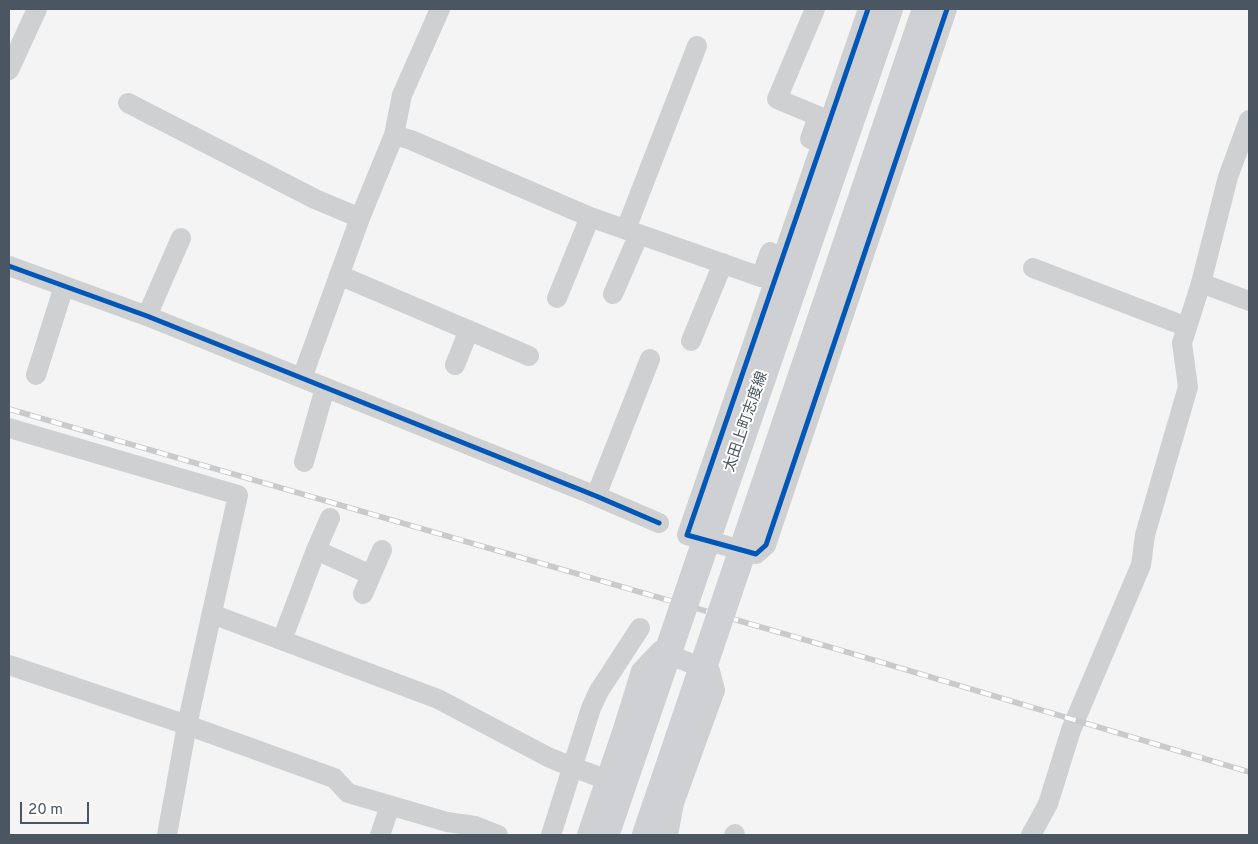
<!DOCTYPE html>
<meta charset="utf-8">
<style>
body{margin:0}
#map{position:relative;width:1258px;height:844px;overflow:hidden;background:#f4f4f4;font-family:Overpass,sans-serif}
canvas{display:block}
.frame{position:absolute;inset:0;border:10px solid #4a5661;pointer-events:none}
.scale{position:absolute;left:20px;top:802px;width:69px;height:22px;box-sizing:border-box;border:2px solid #4a5661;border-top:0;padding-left:6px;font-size:15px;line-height:18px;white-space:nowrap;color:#4a5661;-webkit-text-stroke:4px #fff;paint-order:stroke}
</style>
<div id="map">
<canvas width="1258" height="844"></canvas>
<div class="frame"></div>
<div class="scale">20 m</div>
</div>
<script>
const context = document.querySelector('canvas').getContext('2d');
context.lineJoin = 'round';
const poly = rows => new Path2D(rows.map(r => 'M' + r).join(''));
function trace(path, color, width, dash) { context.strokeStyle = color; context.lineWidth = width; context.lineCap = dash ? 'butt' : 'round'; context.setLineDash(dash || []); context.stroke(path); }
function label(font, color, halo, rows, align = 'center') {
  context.font = font + ' Overpass,"Noto Sans JP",sans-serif'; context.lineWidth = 4; context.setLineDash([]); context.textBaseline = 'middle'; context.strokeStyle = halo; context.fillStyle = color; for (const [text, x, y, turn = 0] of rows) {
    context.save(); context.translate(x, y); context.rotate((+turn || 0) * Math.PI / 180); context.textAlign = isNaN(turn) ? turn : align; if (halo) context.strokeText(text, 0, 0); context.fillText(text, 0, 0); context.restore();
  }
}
const minor = poly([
 [868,9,687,535,756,554,766,545,947,9],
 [9,70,37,9],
 [128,103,315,199,360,218],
 [1249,120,1228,177,1201,283,1249,301],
 [394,135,411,140,590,217,761,277,770,252],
 [810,139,818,116,777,99,815,9],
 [626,229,697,46],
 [9,266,147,316,596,496,659,523],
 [1033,268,1187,327],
 [339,275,529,356],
 [613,294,639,234],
 [557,298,590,217],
 [147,316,181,238],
 [691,341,723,263],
 [455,365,469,330],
 [36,375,64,286],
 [302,378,360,218,394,135,402,95,440,9],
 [9,428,238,495,187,725,167,835],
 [304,462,325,388],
 [596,496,650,359],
 [316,550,371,575],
 [363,594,382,550],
 [212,614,438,699,548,757,572,767,597,776],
 [282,640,316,550,330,518],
 [9,665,187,725,334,778,348,793,447,822,475,826,498,835],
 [380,835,390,806],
 [551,835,591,708,599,691,640,628],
 [587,835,623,729,641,671,660,651,710,671,715,690,674,803,668,835],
 [734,835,735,834],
 [1031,835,1048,804,1071,730,1141,565,1145,535,1188,387,1182,343,1201,283]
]);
const secondary = poly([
 [799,270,889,9],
 [834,281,926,9]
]);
const rail = poly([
 [9,409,840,650,1249,772]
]);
const secondaryBridge = poly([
 [608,827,799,270],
 [646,835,834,281]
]);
const cycleway = poly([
 [868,9,687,535,756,554,766,545,947,9],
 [9,266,147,316,596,496,659,523]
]);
const streetNames = [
 ["太田上町志度線",747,422,-71]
];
trace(minor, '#ced0d2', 20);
trace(secondary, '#ced0d4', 28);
trace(rail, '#c9cacc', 5.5);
trace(rail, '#fff', 4, [11]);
trace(secondaryBridge, '#ced0d4', 28);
trace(cycleway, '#0057b8', 5);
label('15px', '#4a5661', '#fff', streetNames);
</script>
